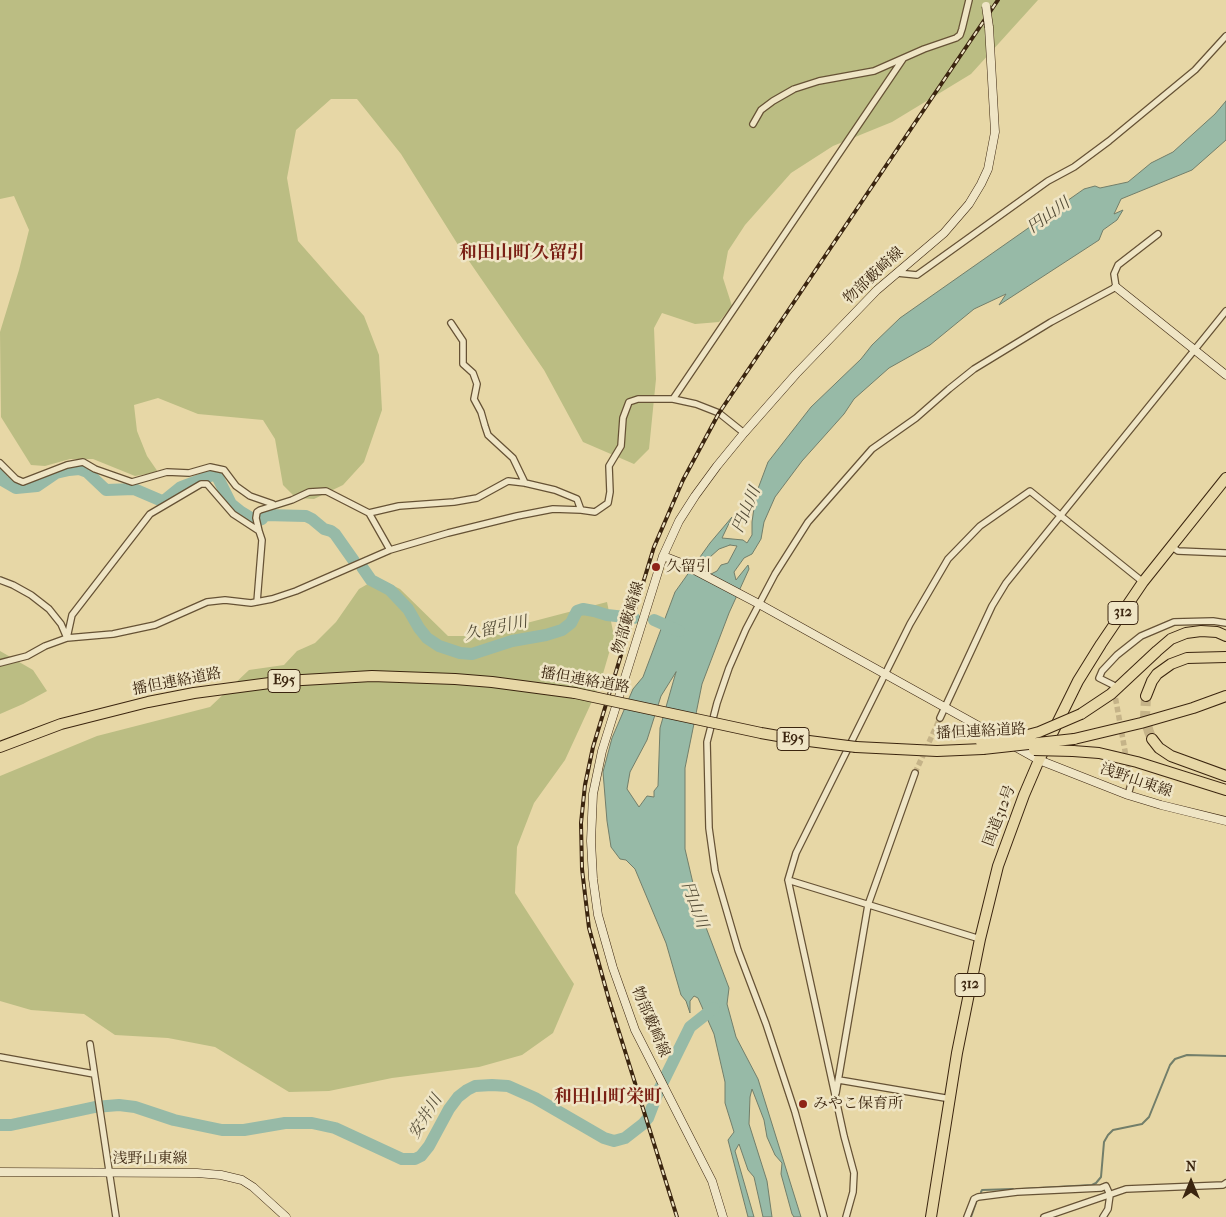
<!DOCTYPE html>
<meta charset="utf-8">
<style>
body{margin:0}
#map{position:relative;width:1226px;height:1217px;overflow:hidden;background:#e7d7a6;font-family:"IM FELL French Canon",serif}
canvas{display:block}
.north{position:absolute;left:1166px;top:1157px;width:50px;height:50px;-webkit-text-stroke:4px #efe5c5;paint-order:stroke;rotate:0deg;font-size:14px;font-weight:700;line-height:20px;text-align:center;color:#3b250f}
.north::after{content:'';display:block;margin:auto;width:18px;height:22px;background:#3b250f;clip-path:polygon(50% 0,100% 100%,50% 72%,0 100%)}
</style>
<div id="map">
<canvas width="1226" height="1217"></canvas>
<div class="north">N</div>
</div>
<script>
const context = document.querySelector('canvas').getContext('2d');
context.lineJoin = 'round';
function fillPath(path, color) { context.fillStyle = color; context.fill(path, 'evenodd'); }
const poly = rows => new Path2D(rows.map(r => 'M' + r).join(''));
function trace(path, color, width, dash) { context.strokeStyle = color; context.lineWidth = width; context.lineCap = dash ? 'butt' : 'round'; context.setLineDash(dash || []); context.stroke(path); }
function label(font, color, halo, rows, align = 'center') {
  context.font = font + ' "IM FELL French Canon","Noto Serif JP",serif'; context.lineWidth = 5; context.setLineDash([]); context.textBaseline = 'middle'; context.strokeStyle = halo; context.fillStyle = color; for (const [text, x, y, turn = 0] of rows) {
    context.save(); context.translate(x, y); context.rotate((+turn || 0) * Math.PI / 180); context.textAlign = isNaN(turn) ? turn : align; if (halo) context.strokeText(text, 0, 0); context.fillText(text, 0, 0); context.restore();
  }
}
const green = poly([
 [0,0,1038,0,971,74,892,122,833,146,791,173,745,225,728,251,723,278,732,306,719,322,695,324,662,313,654,328,656,379,649,449,634,464,583,442,544,370,460,248,401,154,357,99,331,99,296,130,287,178,298,241,364,316,379,355,382,410,364,462,343,485,314,499,296,498,283,485,275,439,263,420,198,414,158,398,134,405,137,431,147,456,158,472,135,476,93,459,70,459,45,466,31,465,1,417,0,332,19,270,29,230,14,196,0,199],
 [378,578,400,589,448,636,477,636,607,602,614,636,600,684,565,760,534,803,517,847,515,893,574,984,553,1033,522,1055,479,1067,392,1078,329,1091,289,1092,215,1047,168,1038,115,1035,84,1014,31,1010,0,1001,0,776,97,736,210,707,249,670,284,665,297,651,315,643,336,622,359,589],
 [0,651,33,670,47,691,23,704,0,714]
]);
const water = poly([
 [1226,101,1226,140,1192,170,1121,199,1114,214,1123,210,1117,220,1103,230,1099,240,999,305,1006,294,974,309,930,345,889,368,854,399,844,414,802,461,775,497,764,522,761,539,752,554,744,558,734,572,736,580,748,565,749,569,729,613,702,684,685,768,685,849,699,909,729,988,727,1004,736,1037,758,1079,801,1217,794,1217,792,1214,781,1174,782,1163,775,1155,767,1137,764,1120,752,1089,750,1097,749,1124,767,1181,772,1217,763,1217,754,1177,748,1170,739,1144,735,1151,754,1217,748,1217,728,1140,734,1132,725,1103,725,1082,714,1034,698,998,694,996,690,1001,690,1013,686,1001,681,995,666,943,635,869,626,860,620,859,611,847,607,821,603,772,612,738,633,689,643,677,675,592,710,543,732,517,722,538,743,540,747,543,752,535,752,522,756,494,768,462,811,407,861,359,872,345,900,318,1084,189,1095,186,1100,188,1128,182,1151,163,1173,152,1215,114,1226,101],
 [730,545,737,546,728,563,721,565,717,571,711,574,705,569,710,557,719,549,730,545],
 [676,672,660,728,658,786,654,791,654,797,647,796,639,807,627,789,630,772,647,740,661,696,676,672]
]);
const stream = poly([
 [1021,1189,1092,1185,1096,1183,1101,1177,1104,1142,1108,1135,1113,1130,1142,1124,1149,1117,1170,1065,1175,1059,1187,1055,1226,1056],
 [981,1192,982,1190,1013,1189],
 [971,1217,977,1200]
]);
const river = poly([
 [0,472,2,480,16,488,37,486,56,473,69,470,79,469,87,472,106,490,134,489,162,501,165,500,181,487,213,475,217,476,231,504,241,512,256,521,262,519,265,515,306,516,312,519,324,529,331,531,335,534,354,561],
 [362,567,371,580,390,590,408,609,419,628,427,638,439,646,460,653,472,654,512,641,546,635,562,630,571,623,577,611,583,609,594,611,607,615,634,618],
 [654,620,679,631],
 [0,1125,11,1125,95,1107,119,1105,135,1107,174,1120,222,1130,244,1130,285,1123,312,1123,335,1128,402,1159,415,1159,421,1156,429,1146,449,1109,458,1097,467,1090,475,1086,492,1085,508,1086,535,1098,604,1138,614,1141,625,1138,643,1124,648,1118,658,1092,690,1027,714,1008]
]);
const streetTunnel = poly([
 [1114,690,1131,784],
 [915,773,940,718]
]);
const highwayTunnel = poly([
 [1146,696,1145,718,1149,732,1152,739]
]);
const street = poly([
 [753,124,761,110,773,101,794,89,819,81,874,71,924,49,956,38,960,35,962,29,969,0],
 [897,273,917,275,1048,181,1074,167,1109,141,1195,70,1226,36],
 [451,323,463,341,463,364,473,373,477,384,474,399,481,412,485,426,488,435,513,458,525,483],
 [673,399,903,59],
 [0,463,16,479,23,482,67,465,83,462,95,469,132,482,167,472,189,473,210,467,224,470,236,486,250,496,273,504],
 [369,513,390,550],
 [259,531,256,518,257,512,260,510,292,500,309,492,326,491,369,513,399,506,454,502,477,498,508,481,525,483,555,490,577,499,581,510],
 [1171,546,1178,551,1226,553],
 [0,580,13,585,31,595,49,609,61,624,67,638],
 [67,638,72,615,150,514,201,484,207,484,233,514,259,531,262,540,257,602],
 [0,663,27,656,45,646,67,638,113,634,155,625,207,602,225,600,251,603,272,599,296,591,390,550,448,533,517,516,553,509,581,510,595,512,608,503,610,492,609,466,621,446,623,418,629,402,638,399,673,399,696,404,719,413,744,433],
 [1113,685,1099,678,1102,671,1117,655,1141,636,1174,622,1213,621,1226,623],
 [940,718,992,606,1006,583,1226,311],
 [1128,795,1131,784],
 [788,880,980,939],
 [90,1044,116,1217],
 [0,1057,94,1074],
 [839,1080,951,1099],
 [836,1093,868,905,915,773],
 [824,1217,795,1112,766,1024,738,950,715,871,709,828,707,742,717,703,729,668,746,629,775,574,808,522,872,449,916,418,949,389,974,369,1051,322,1116,287,1114,274,1118,265,1158,234],
 [846,1217,853,1192,854,1173,844,1136,788,880,796,853,910,624,948,559,980,526,1030,491,1143,582],
 [967,1217,974,1199,978,1197,1017,1192,1101,1188,1106,1186,1110,1195,1108,1209,1103,1217],
 [1044,1217,1126,1189,1223,1185,1226,1183]
]);
const secondary = poly([
 [1116,287,1226,375],
 [663,556,681,563,759,604,1002,739],
 [1012,745,1039,760,1128,795,1161,805,1226,821],
 [0,1172,197,1173,221,1175,242,1180,253,1187,286,1217],
 [723,1217,712,1181,635,1030,613,968,598,915,593,879,591,841,593,794,602,751,663,556,679,521,695,496,717,466,744,433,796,374,877,290,944,233,969,204,981,184,988,169,995,132,989,27]
]);
const highway = poly([
 [1146,696,1152,681,1157,674,1171,664,1187,658,1226,657],
 [1081,714,1111,694,1157,651,1171,639,1186,633,1201,631,1217,632,1226,636],
 [1074,739,1141,723,1193,708,1226,696],
 [1152,739,1159,748,1171,756,1226,776],
 [0,747,61,724,148,702,194,693,285,681,372,676,455,679,492,682,575,693],
 [856,747,937,751,983,749],
 [1073,751,1099,753,1137,762,1226,790],
 [931,1217,957,1053,980,939,998,866,1024,795,1039,760,1078,681,1101,644,1143,582,1226,478]
]);
const rail = poly([
 [677,1217,609,1000,589,928,582,869,581,823,585,785,593,747,654,547,683,480,719,413,998,0]
]);
const secondaryBridge = poly([
 [986,6,989,27]
]);
const highwayBridge = poly([
 [575,693,761,733,801,740,856,747],
 [981,742,1024,736,1039,732,1081,714],
 [983,749,1074,739],
 [1034,750,1073,751]
]);
const markers = [
 [656,567,5,"#8f2418"],
 [803,1104,5,"#8f2418"]
];
const shields = [
 [1123,613,30],
 [284,681,32],
 [793,739,32],
 [970,985,30]
];
const shieldNames = [
 ["312",1123,613],
 ["E95",284,681],
 ["E95",793,739],
 ["312",970,985]
];
const streetNames = [
 ["物部藪崎線",874,276,-43],
 ["物部藪崎線",629,618,-73],
 ["播但連絡道路",585,681,10],
 ["播但連絡道路",177,682,-11],
 ["播但連絡道路",981,732,-3],
 ["浅野山東線",1136,781,19],
 ["国道312号",1000,816,-69],
 ["物部藪崎線",650,1022,67],
 ["浅野山東線",150,1159]
];
const poiNames = [
 ["久留引",666,567],
 ["みやこ保育所",813,1104]
];
const waterNames = [
 ["円山川",1049,216,-36],
 ["円山川",747,510,-67],
 ["久留引川",496,629,-12],
 ["円山川",694,905,70],
 ["安井川",426,1117,-58]
];
const quarterNames = [
 ["和田山町久留引",522,254],
 ["和田山町栄町",608,1098]
];
fillPath(green, '#bbbd83');
fillPath(water, '#97baa7');
trace(water, '#727e6a', 1);
trace(stream, '#727e6a', 2);
trace(river, '#97baa7', 12);
trace(streetTunnel, '#c5b388', 5.5, [5.5, 3]);
trace(highwayTunnel, '#c5b388', 10, [10, 5]);
trace(street, '#665235', 8);
trace(secondary, '#3b250f', 9);
trace(highway, '#3b250f', 12);
trace(street, '#efe5c5', 5.5);
trace(secondary, '#efe5c5', 8);
trace(highway, '#e7d7a6', 10);
trace(rail, '#3b250f', 4);
trace(rail, '#efe5c5', 2, [5.5]);
trace(secondaryBridge, '#3b250f', 9, []);
trace(highwayBridge, '#3b250f', 12, []);
trace(secondaryBridge, '#efe5c5', 8);
trace(highwayBridge, '#e7d7a6', 10);
for (const [x, y, r, color] of markers) { const dot = new Path2D(); dot.arc(x, y, r, 0, 2 * Math.PI); context.fillStyle = color; context.fill(dot); trace(dot, '#efe5c5', 2); }
for (const [x, y, w] of shields) { const box = new Path2D(); box.roundRect(x - w / 2, y - 11.5, w, 23, 4); context.fillStyle = '#efe5c5'; context.fill(box); trace(box, '#3b250f', 1); }
label('bold 14px', '#3b250f', null, shieldNames);
label('15px', '#3b250f', '#efe5c5', streetNames);
label('15px', '#3b250f', '#efe5c5', poiNames, 'left');
label('italic 16px', '#524a35', '#efe5c5', waterNames);
label('bold 18px', '#7a1f14', '#efe5c5', quarterNames);
</script>
